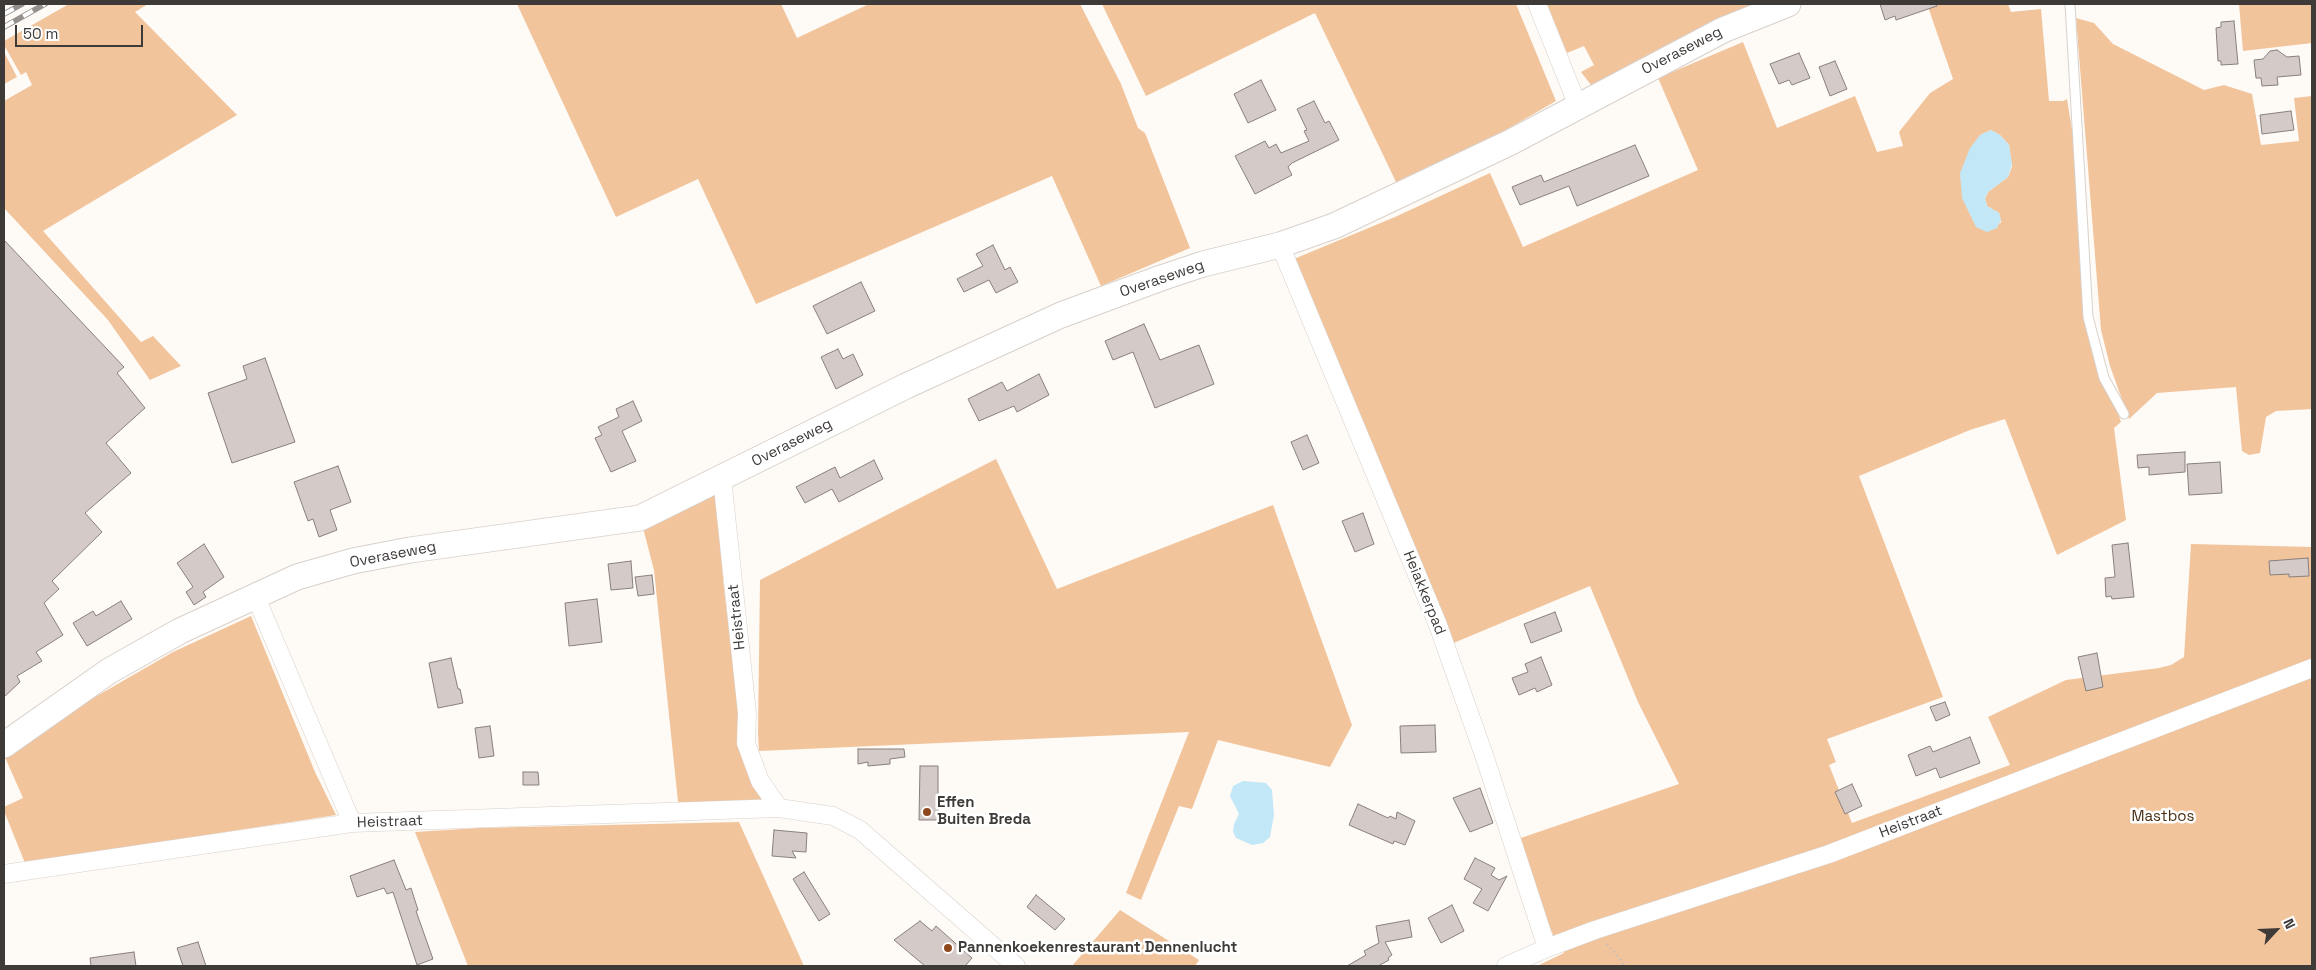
<!DOCTYPE html>
<style>
body{margin:0}
#map{position:relative;width:2316px;height:970px;overflow:hidden;background:#fefaf6;font-family:"Space Grotesk",sans-serif}
canvas{display:block}
.frame{position:absolute;inset:0;border:5px solid #3d3a38;pointer-events:none}
.north{position:absolute;left:2251px;top:905px;width:50px;height:50px;-webkit-text-stroke:4px #fff;paint-order:stroke;rotate:65deg;font-size:14px;font-weight:700;line-height:20px;text-align:center;color:#3d3a38}
.north::after{content:'';display:block;margin:auto;width:18px;height:22px;background:#3d3a38;clip-path:polygon(50% 0,100% 100%,50% 72%,0 100%)}
.scale{position:absolute;left:15px;top:25px;width:128px;height:22px;box-sizing:border-box;border:2px solid #3d3a38;border-top:0;padding-left:6px;font-size:15px;line-height:18px;white-space:nowrap;color:#3d3a38;-webkit-text-stroke:4px #fff;paint-order:stroke}
</style>
<div id="map">
<canvas width="2316" height="970"></canvas>
<div class="frame"></div>
<div class="north">N</div>
<div class="scale">50 m</div>
</div>
<script>
const context = document.querySelector('canvas').getContext('2d');
context.lineJoin = 'round';
function fillPath(path, color) { context.fillStyle = color; context.fill(path, 'evenodd'); }
const poly = rows => new Path2D(rows.map(r => 'M' + r).join(''));
function trace(path, color, width, dash) { context.strokeStyle = color; context.lineWidth = width; context.lineCap = dash ? 'butt' : 'round'; context.setLineDash(dash || []); context.stroke(path); }
function label(font, color, halo, rows, align = 'center') {
  context.font = font + ' "Space Grotesk",sans-serif'; context.lineWidth = 5; context.setLineDash([]); context.textBaseline = 'middle'; context.strokeStyle = halo; context.fillStyle = color; for (const [text, x, y, turn = 0] of rows) {
    context.save(); context.translate(x, y); context.rotate((+turn || 0) * Math.PI / 180); context.textAlign = isNaN(turn) ? turn : align; if (halo) context.strokeText(text, 0, 0); context.fillText(text, 0, 0); context.restore();
  }
}
const green = poly([
 [69,4,148,4,135,12,237,115,43,231,141,342,153,336,181,366,150,380,108,320,4,208,4,101,32,85,26,72,21,75,4,45,4,41],
 [517,4,781,4,797,38,869,4,1080,4,1121,84,1138,128,1145,133,1190,248,1101,286,1052,176,756,304,698,179,616,217],
 [1102,4,1516,4,1556,101,1490,139,1397,184,1315,13,1146,96],
 [1547,4,1761,4,1686,36,1591,85,1581,72,1594,65,1584,46,1567,53],
 [1927,4,2008,4,2011,12,2041,9,2049,101,2063,101,2067,99,2076,154,2092,332,2102,368,2121,422,2114,428,2126,520,2057,555,2005,419,1970,430,1859,476,1943,697,1827,739,1836,762,1829,765,1852,823,2010,765,1988,717,2066,680,2159,668,2171,665,2184,657,2191,544,2312,547,2312,966,1537,966,1564,953,1556,937,1554,937,1512,841,1679,784,1638,702,1590,586,1451,644,1289,261,1395,217,1490,173,1523,247,1698,170,1658,78,1743,42,1777,128,1855,96,1877,152,1903,146,1899,132,1930,93,1953,79],
 [1991,130,2000,135,2009,145,2012,167,2008,177,1988,192,1985,199,1987,206,1999,213,2001,223,1976,227,1980,135],
 [2239,4,2312,4,2312,43,2243,51],
 [2076,18,2094,23,2113,44,2204,90,2224,85,2252,94,2261,145,2299,141,2294,98,2312,96,2312,409,2276,411,2266,417,2260,453,2249,455,2242,451,2236,387,2157,393,2129,419,2110,366,2101,330],
 [4,52,17,77,4,84],
 [996,459,1057,589,1273,505,1352,725,1330,767,1218,740,1192,809,1179,806,1141,900,1126,893,1189,732,759,751,758,734,760,580],
 [715,491,724,588,745,765,771,805,678,802,654,570,642,524],
 [251,616,315,772,336,815,25,863,4,811,4,807,23,798,4,755,52,722,173,652],
 [739,822,804,966,468,966,415,832,478,828],
 [1120,910,1199,960,1195,966,1072,966]
]);
const water = poly([
 [1991,130,2000,135,2009,145,2012,164,2008,177,1988,192,1985,198,1987,206,1999,213,2001,219,1997,228,1987,232,1976,227,1962,198,1960,173,1970,148,1980,135],
 [1243,781,1266,783,1272,790,1274,815,1270,837,1263,843,1252,845,1236,838,1233,832,1234,824,1239,814,1230,796,1233,786]
]);
const building = poly([
 [1880,4,1937,4,1937,6,1896,20,1895,16,1885,20,1880,4],
 [2234,21,2238,64,2221,65,2221,61,2218,61,2216,28,2221,27,2221,22,2234,21],
 [2277,50,2287,57,2299,56,2301,75,2277,77,2278,85,2262,86,2261,78,2256,78,2254,60,2263,59,2270,51,2277,50],
 [1799,53,1810,78,1792,85,1789,80,1779,84,1770,64,1799,53],
 [1835,61,1847,89,1830,96,1819,67,1835,61],
 [1261,80,1276,110,1248,123,1234,94,1261,80],
 [1314,101,1325,123,1329,121,1339,140,1292,163,1288,167,1292,175,1255,194,1235,156,1265,141,1269,148,1276,144,1281,153,1309,141,1304,131,1307,130,1297,109,1314,101],
 [2291,111,2294,130,2262,134,2260,115,2291,111],
 [1635,145,1649,176,1577,206,1569,186,1520,205,1512,187,1541,175,1544,182,1635,145],
 [4,240,124,367,117,373,145,408,106,443,131,473,85,513,102,532,52,581,59,589,44,603,63,635,36,652,42,661,17,676,20,682,4,697,4,240],
 [993,245,1005,270,1010,267,1018,282,996,293,989,280,964,292,957,279,983,266,976,254,993,245],
 [861,282,875,311,827,334,813,306,861,282],
 [1144,324,1160,360,1199,345,1214,384,1155,408,1133,352,1113,360,1105,341,1144,324],
 [838,349,843,359,853,354,863,375,836,389,821,357,838,349],
 [265,358,295,442,232,463,208,393,247,379,243,366,265,358],
 [1039,374,1049,395,1017,412,1014,406,979,421,968,399,1002,382,1007,391,1039,374],
 [633,401,642,421,622,431,636,461,611,472,595,438,602,435,598,427,619,417,616,409,633,401],
 [1307,435,1319,463,1303,470,1291,442,1307,435],
 [2185,452,2185,472,2149,475,2149,467,2138,468,2137,455,2185,452],
 [874,460,883,479,839,502,832,489,805,503,796,487,835,467,840,478,874,460],
 [2220,462,2222,493,2189,495,2187,464,2220,462],
 [338,466,351,502,330,510,337,530,319,537,313,519,308,521,294,482,338,466],
 [1363,513,1374,544,1355,552,1342,521,1363,513],
 [2128,543,2134,597,2112,599,2111,596,2106,597,2105,578,2115,577,2112,545,2128,543],
 [204,544,224,577,203,592,206,597,194,605,186,592,193,587,177,563,204,544],
 [2308,558,2309,576,2289,577,2289,574,2270,575,2269,561,2308,558],
 [631,561,633,588,611,590,608,564,631,561],
 [652,575,654,594,638,596,635,577,652,575],
 [597,599,602,642,569,646,565,603,597,599],
 [121,601,132,619,87,646,73,623,93,611,96,616,121,601],
 [1555,612,1562,631,1531,643,1524,624,1555,612],
 [2097,653,2103,687,2086,691,2078,657,2097,653],
 [1541,657,1552,685,1537,692,1535,688,1519,695,1512,678,1528,672,1525,664,1541,657],
 [451,658,458,689,460,689,463,703,438,708,429,663,451,658],
 [1945,702,1950,715,1936,721,1930,707,1945,702],
 [1435,725,1436,752,1401,753,1400,726,1435,725],
 [490,726,494,756,479,758,475,728,490,726],
 [1970,737,1980,763,1940,778,1936,768,1916,776,1908,755,1930,746,1933,752,1970,737],
 [858,749,904,749,905,757,890,759,890,764,868,766,868,762,858,764,858,749],
 [920,766,938,766,938,820,919,820,920,766],
 [523,772,538,772,539,785,523,785,523,772],
 [1852,784,1862,806,1845,814,1835,792,1852,784],
 [1480,788,1493,823,1470,832,1453,798,1480,788],
 [1358,804,1388,818,1390,816,1396,819,1397,812,1415,821,1405,845,1394,841,1393,844,1349,825,1358,804],
 [774,830,807,833,806,852,792,851,796,858,772,856,774,830],
 [1475,858,1495,868,1491,875,1499,880,1507,876,1488,911,1473,903,1482,889,1464,879,1475,858],
 [394,860,406,890,411,888,418,910,416,911,433,959,417,965,393,892,387,894,384,888,357,897,350,876,394,860],
 [804,872,830,914,819,921,793,879,804,872],
 [1036,895,1065,919,1055,930,1027,907,1036,895],
 [1452,905,1464,931,1441,943,1428,918,1452,905],
 [1409,920,1412,937,1385,942,1392,955,1388,958,1389,960,1378,966,1347,966,1366,955,1364,951,1379,943,1376,926,1409,920],
 [920,921,932,931,936,926,972,958,965,966,925,966,894,940,920,921],
 [198,942,206,966,183,966,177,948,198,942],
 [134,952,136,966,91,966,90,958,134,952]
]);
const path = poly([
 [1607,944,1626,966]
]);
const lane = poly([
 [2070,4,2088,317,2104,378,2124,414]
]);
const street = poly([
 [1537,4,1578,106],
 [1280,245,1438,625,1485,758,1547,948],
 [722,478,747,713,746,743,760,781,779,808],
 [255,595,352,823],
 [4,874,352,823,779,808,833,816,860,830,1016,966],
 [1506,966,1547,948,1595,930,1829,854,2312,668]
]);
const secondary = poly([
 [4,745,109,671,180,631,297,577,353,561,410,550,640,518,906,386,1061,315,1161,278,1203,264,1280,245,1334,226,1511,142,1723,30,1788,4]
]);
const rail = poly([
 [4,14,22,4],
 [4,27,45,4]
]);
const markers = [
 [927,812,5,"#8d481e"],
 [948,948,5,"#8d481e"]
];
const streetNames = [
 ["Overaseweg",1682,51,-27],
 ["Overaseweg",1162,279,-19],
 ["Overaseweg",792,443,-27],
 ["Overaseweg",393,555,-11],
 ["Heiakkerpad",1424,593,68],
 ["Heistraat",737,617,-96],
 ["Heistraat",390,822,-2],
 ["Heistraat",1911,822,-21]
];
const poiNames = [
 ["Effen",937,803],
 ["Buiten Breda",937,820],
 ["Pannenkoekenrestaurant Dennenlucht",958,948]
];
const parkNames = [
 ["Mastbos",2163,817]
];
fillPath(green, '#f2c49c');
fillPath(water, '#c2e8f7');
fillPath(building, '#d4cac8');
trace(building, '#89807e', 1);
trace(lane, '#d8d1cb', 11);
trace(street, '#d8d1cb', 19);
trace(secondary, '#d8d1cb', 27);
trace(path, '#c1bdba', 3, [1, 4]);
trace(lane, '#fff', 9);
trace(street, '#fff', 18);
trace(secondary, '#fff', 25);
trace(rail, '#93908d', 5.5);
trace(rail, '#fff', 4, [11]);
for (const [x, y, r, color] of markers) { const dot = new Path2D(); dot.arc(x, y, r, 0, 2 * Math.PI); context.fillStyle = color; context.fill(dot); trace(dot, '#fff', 2); }
label('15px', '#3d3a38', '#fff', streetNames);
label('bold 15px', '#3d3a38', '#fff', poiNames, 'left');
label('15px', '#4a2e14', '#fff', parkNames);
</script>
